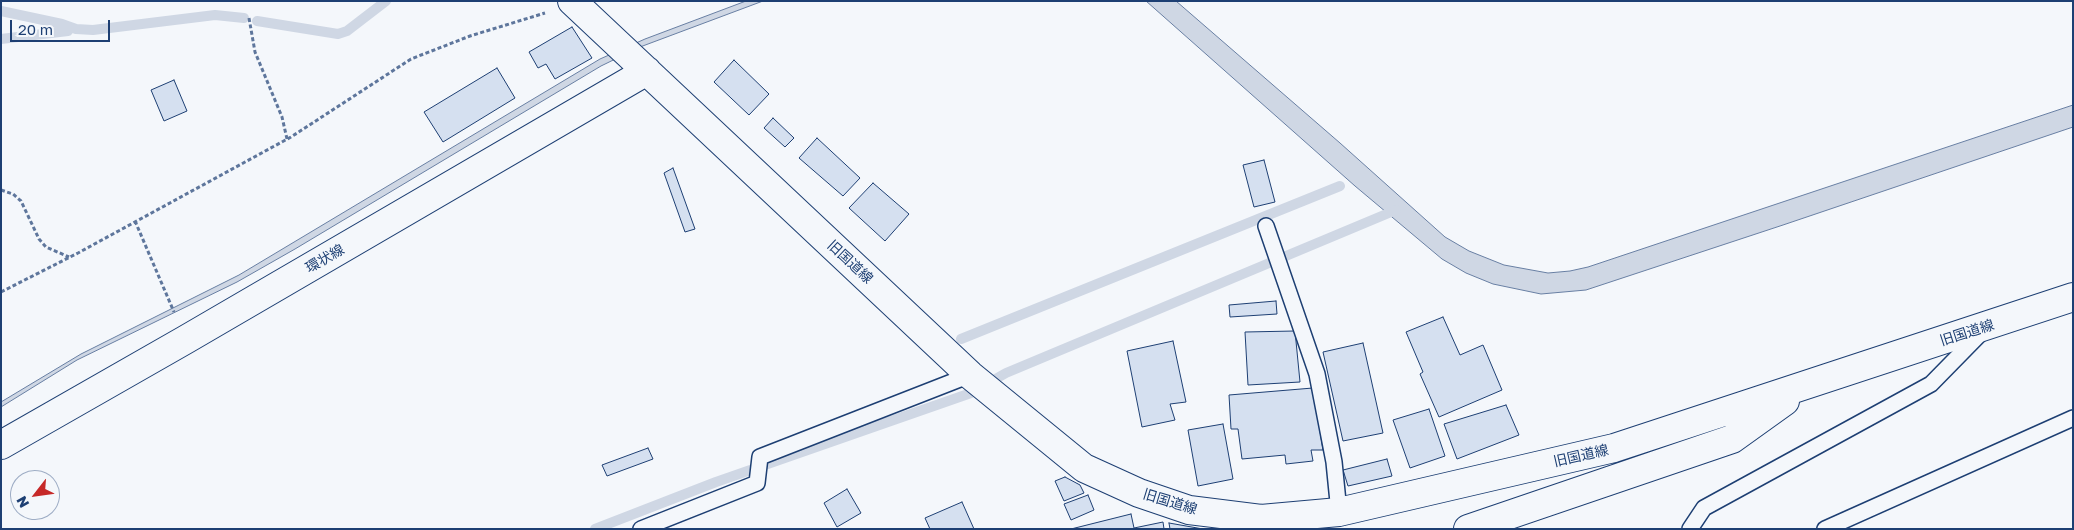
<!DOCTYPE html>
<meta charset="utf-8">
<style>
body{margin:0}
#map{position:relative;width:2074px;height:530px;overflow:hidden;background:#f4f7fb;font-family:"Golos Text",sans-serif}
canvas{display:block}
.frame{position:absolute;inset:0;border:2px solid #1d3f73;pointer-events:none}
.north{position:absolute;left:10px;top:470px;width:50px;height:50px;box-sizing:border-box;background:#f4f7fb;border:1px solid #9eadc5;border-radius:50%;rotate:240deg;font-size:14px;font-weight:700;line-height:20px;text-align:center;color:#1d3f73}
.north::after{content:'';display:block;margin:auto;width:18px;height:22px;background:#c62828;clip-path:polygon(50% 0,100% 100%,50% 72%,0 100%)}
.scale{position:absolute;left:10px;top:20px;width:100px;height:22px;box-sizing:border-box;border:2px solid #1d3f73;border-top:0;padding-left:6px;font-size:15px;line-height:18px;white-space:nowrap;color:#1d3f73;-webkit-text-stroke:4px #f4f7fb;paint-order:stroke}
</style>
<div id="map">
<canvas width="2074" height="530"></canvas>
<div class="frame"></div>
<div class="north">N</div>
<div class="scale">20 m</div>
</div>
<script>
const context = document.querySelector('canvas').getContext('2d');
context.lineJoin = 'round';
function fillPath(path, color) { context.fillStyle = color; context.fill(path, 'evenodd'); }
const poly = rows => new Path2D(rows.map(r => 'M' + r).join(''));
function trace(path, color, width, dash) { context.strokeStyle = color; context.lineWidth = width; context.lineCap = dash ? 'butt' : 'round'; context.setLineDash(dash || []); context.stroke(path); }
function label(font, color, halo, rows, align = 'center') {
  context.font = font + ' "Golos Text","Noto Sans JP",sans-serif'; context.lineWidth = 4; context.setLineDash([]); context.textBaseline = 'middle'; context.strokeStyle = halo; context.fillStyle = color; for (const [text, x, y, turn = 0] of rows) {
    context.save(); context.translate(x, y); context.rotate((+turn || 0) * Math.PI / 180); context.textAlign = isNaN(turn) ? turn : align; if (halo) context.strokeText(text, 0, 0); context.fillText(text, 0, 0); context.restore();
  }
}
const water = poly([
 [746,1,763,1,640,47,601,66,295,249,237,282,77,360,1,407,1,402,81,354,239,275,600,59,645,39,746,1],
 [1146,1,1176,1,1340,143,1445,237,1469,251,1504,265,1548,273,1570,271,1588,267,2073,105,2073,127,1783,225,1586,290,1541,294,1493,284,1466,273,1442,259,1355,186,1146,1]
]);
const stream = poly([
 [1,11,62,24,76,29,93,30,215,15,244,18],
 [257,21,338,34,347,31,386,1],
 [1,39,68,31,70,27],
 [961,339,1340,186],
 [595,529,716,482,971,393,1006,373,1396,210]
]);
const building = poly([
 [572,27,592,58,555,79,546,64,538,68,529,52,572,27],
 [734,60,769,94,749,115,714,82,734,60],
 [497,68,515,98,443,142,424,112,497,68],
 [174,80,187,111,164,121,151,90,174,80],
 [773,118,794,138,785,147,764,128,773,118],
 [817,138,860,178,843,196,799,158,817,138],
 [1264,160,1275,202,1254,207,1243,165,1264,160],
 [673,168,695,229,685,232,664,173,673,168],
 [873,183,909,214,885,241,849,208,873,183],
 [1276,301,1277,314,1230,317,1229,305,1276,301],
 [1443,317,1460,355,1483,345,1502,390,1439,417,1420,374,1423,372,1406,332,1443,317],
 [1295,331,1300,382,1248,385,1245,332,1295,331],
 [1173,341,1186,402,1170,404,1175,420,1142,427,1127,351,1173,341],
 [1363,343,1383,433,1343,441,1323,352,1363,343],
 [1313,388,1323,450,1311,450,1313,461,1286,464,1285,455,1242,459,1238,429,1231,429,1229,395,1313,388],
 [1506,405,1519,435,1457,459,1444,424,1506,405],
 [1429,409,1445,456,1410,468,1393,420,1429,409],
 [1223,424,1233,479,1198,486,1188,430,1223,424],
 [648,448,653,459,607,476,602,465,648,448],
 [1387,459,1392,476,1348,486,1343,470,1387,459],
 [1065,477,1080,485,1084,493,1064,501,1055,481,1065,477],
 [847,489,861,513,837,527,824,503,847,489],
 [1088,495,1094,510,1071,520,1064,504,1088,495],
 [962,502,974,529,930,529,925,518,962,502],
 [1131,514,1134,528,1163,522,1164,529,1071,529,1131,514],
 [1169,523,1203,529,1170,529,1169,523]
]);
const path = poly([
 [249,18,255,52,282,117,287,139],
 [1,190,13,194,21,201,39,239,46,247,69,257],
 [135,221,174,312],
 [1,292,78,253,291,137,411,59,470,36,545,13]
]);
const lane = poly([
 [1266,226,1317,374,1334,462,1339,512],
 [641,529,757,483,760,457,970,375],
 [1690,529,1704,508,1931,384,1982,332],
 [1825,529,2073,418]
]);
const street = poly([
 [572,1,970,375,1084,468,1139,493,1189,510,1261,519,1339,512,1614,448,2073,297],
 [1,445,185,340,647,71],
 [1468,529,1732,439,1785,401]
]);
const streetNames = [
 ["環状線",325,259,-30],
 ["旧国道線",850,262,43],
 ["旧国道線",1967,333,-18],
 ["旧国道線",1581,456,-13],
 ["旧国道線",1170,502,17]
];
fillPath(water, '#cfd7e4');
trace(water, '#687fa3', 1);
trace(stream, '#cfd7e4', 10);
fillPath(building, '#d5e0f0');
trace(building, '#1d3f73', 1);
trace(lane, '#1d3f73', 18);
trace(street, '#1d3f73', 30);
trace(path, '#5e769c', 3, [4, 2.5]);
trace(lane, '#f4f7fb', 15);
trace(street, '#f4f7fb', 28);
label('14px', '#1d3f73', '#f4f7fb', streetNames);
</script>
